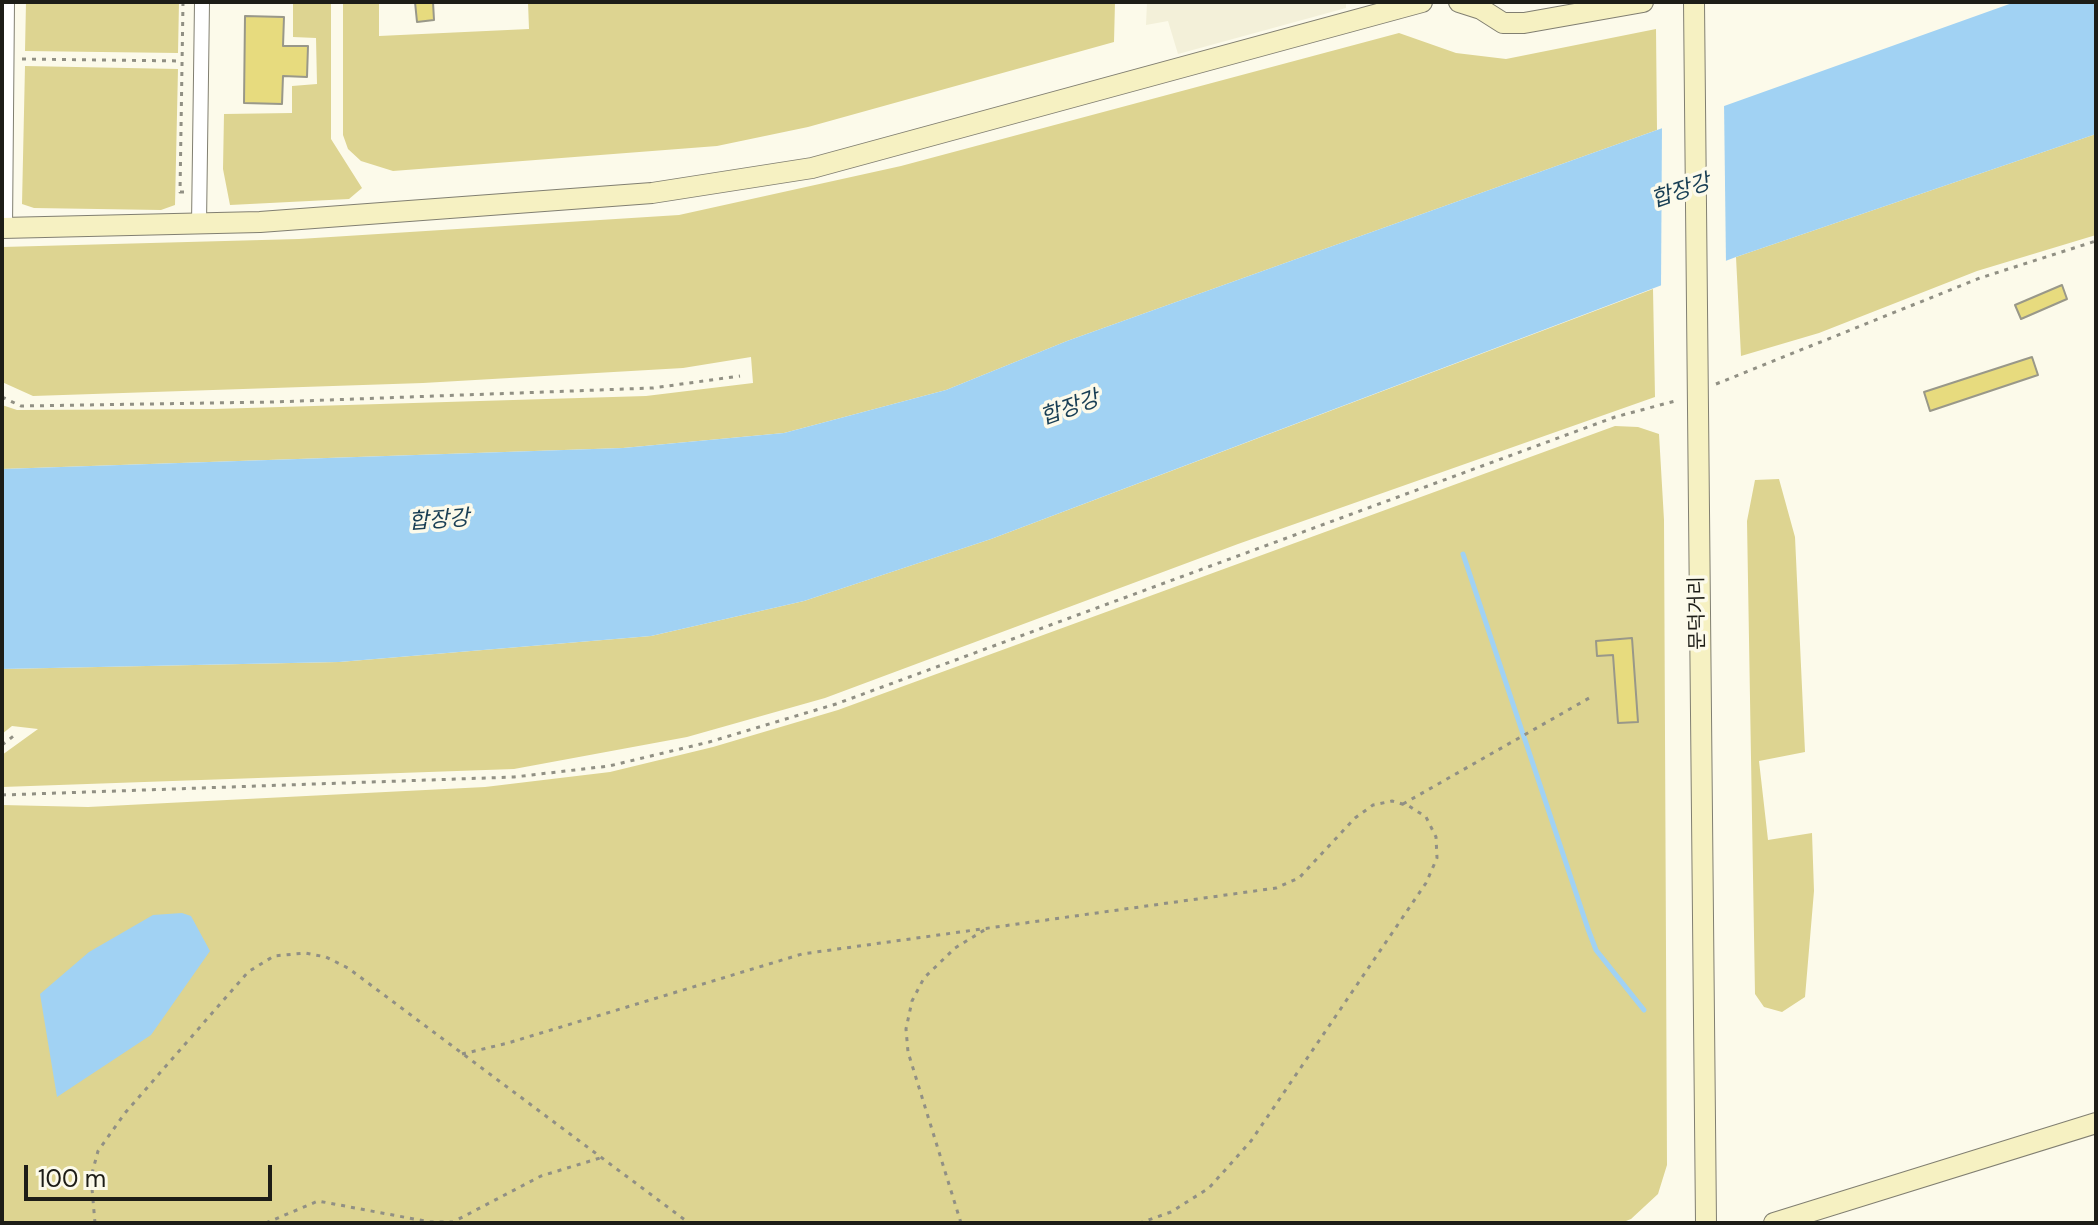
<!DOCTYPE html>
<meta charset="utf-8">
<style>
body{margin:0}
#map{position:relative;width:2098px;height:1225px;overflow:hidden;background:#fcfaea;font-family:"DM Sans",sans-serif}
canvas{display:block}
.frame{position:absolute;inset:0;border:4px solid #1d1d17;pointer-events:none}
.scale{position:absolute;left:24px;top:1165px;width:248px;height:36px;box-sizing:border-box;border:4px solid #1d1d17;border-top:0;padding-left:10px;font-size:24px;line-height:28px;white-space:nowrap;color:#1d1d17;-webkit-text-stroke:6px #fcfaea;paint-order:stroke}
</style>
<div id="map">
<canvas width="2098" height="1225"></canvas>
<div class="frame"></div>
<div class="scale">100 m</div>
</div>
<script>
const context = document.querySelector('canvas').getContext('2d');
context.lineJoin = 'round';
function fillPath(path, color) { context.fillStyle = color; context.fill(path, 'evenodd'); }
const poly = rows => new Path2D(rows.map(r => 'M' + r).join(''));
function trace(path, color, width, dash) { context.strokeStyle = color; context.lineWidth = width; context.lineCap = dash ? 'butt' : 'round'; context.setLineDash(dash || []); context.stroke(path); }
function label(font, color, halo, rows, align = 'center') {
  context.font = font + ' "DM Sans","Noto Sans KR",sans-serif'; context.lineWidth = 7; context.setLineDash([]); context.textBaseline = 'middle'; context.strokeStyle = halo; context.fillStyle = color; for (const [text, x, y, turn = 0] of rows) {
    context.save(); context.translate(x, y); context.rotate((+turn || 0) * Math.PI / 180); context.textAlign = isNaN(turn) ? turn : align; if (halo) context.strokeText(text, 0, 0); context.fillText(text, 0, 0); context.restore();
  }
}
const built = poly([
 [1147,2,1346,2,1346,8,1178,54,1168,21,1146,25]
]);
const green = poly([
 [26,2,179,2,178,53,25,51],
 [293,2,331,2,331,139,362,188,349,199,230,205,223,169,224,114,292,113,292,86,317,84,316,38,293,37],
 [343,2,379,2,379,36,529,29,528,2,1115,2,1114,42,808,127,717,146,393,171,361,161,348,149,343,135],
 [1656,29,1657,130,1067,341,946,390,784,433,623,448,2,469,2,405,17,410,214,409,646,396,753,383,751,357,683,368,423,383,33,396,2,382,2,247,299,239,679,215,901,166,1399,33,1456,53,1506,59],
 [25,66,178,69,175,205,161,210,34,208,22,204],
 [2096,134,2096,235,1977,271,1819,333,1741,356,1736,257],
 [1653,289,1655,397,1238,544,825,698,687,737,514,769,2,787,2,755,38,729,12,726,2,734,2,669,339,662,651,636,804,601,991,539],
 [1615,426,1638,427,1659,434,1664,520,1667,1165,1658,1194,1631,1219,1621,1223,2,1223,2,805,88,807,485,787,610,772,713,747,838,710],
 [1779,479,1795,537,1805,752,1759,761,1768,840,1812,833,1814,891,1805,997,1782,1012,1764,1007,1755,994,1747,521,1755,480]
]);
const water = poly([
 [2015,2,2096,2,2096,134,1736,257,991,539,804,601,651,636,339,662,2,669,2,469,623,448,784,433,946,390,1067,341],
 [182,913,191,916,210,951,151,1035,57,1097,40,994,89,952,153,915]
]);
const pier = poly([
 [1724,102,1726,265,1661,290,1662,124]
]);
const stream = poly([
 [1463,554,1588,929,1596,950,1644,1010]
]);
const building = poly([
 [415,2,433,2,434,20,417,22,415,2],
 [245,16,284,17,283,46,308,46,307,77,283,76,282,104,244,103,245,16],
 [2062,285,2067,299,2021,319,2015,305,2062,285],
 [2032,357,2038,375,1930,411,1924,392,2032,357],
 [1632,638,1638,722,1618,723,1613,655,1597,656,1596,641,1632,638]
]);
const path = poly([
 [183,2,180,192,186,192],
 [22,59,182,61],
 [1716,384,1980,278,2096,241],
 [2,397,21,406,273,402,653,388,740,376],
 [2,745,16,734],
 [2,795,514,777,609,766,709,742,836,704,1615,417,1679,400],
 [1403,804,1591,697],
 [462,1054,508,1043,802,954,1276,888,1299,878,1355,818,1373,805,1392,801,1409,806,1426,817,1436,837,1437,858,1426,883,1251,1141,1209,1188,1171,1212,1140,1223],
 [95,1223,91,1177,98,1151,125,1113,248,972,274,956,305,953,326,957,348,968,689,1223],
 [266,1223,318,1201,430,1222,453,1222,541,1176,600,1158],
 [961,1223,908,1052,906,1029,912,1001,924,978,955,948,986,929]
]);
const street = poly([
 [199,224,202,2],
 [5,228,7,2]
]);
const secondary = poly([
 [1459,2,1481,9,1503,23,1524,23,1643,2],
 [1694,2,1706,1223],
 [2,228,260,222,652,193,812,168,1422,2],
 [1774,1223,2096,1123]
]);
const streetNames = [
 ["문덕거리",1698,613,-91]
];
const waterNames = [
 ["합장강",1681,192,-19],
 ["합장강",1070,409,-20],
 ["합장강",439,521,-4]
];
fillPath(built, '#f3f0d9');
fillPath(green, '#ddd491');
fillPath(water, '#a1d2f3');
fillPath(pier, '#fcfaea');
trace(stream, '#a1d2f3', 5);
fillPath(building, '#e7db7e');
trace(building, '#999889', 2);
trace(street, '#817f71', 16);
trace(secondary, '#817f71', 22);
trace(path, '#919084', 3, [4, 6]);
trace(street, '#fff', 14);
trace(secondary, '#f6f1c2', 20);
label('20px', '#1d1d17', '#fcfaea', streetNames);
label('italic 22px', '#183e54', '#fcfaea', waterNames);
</script>
